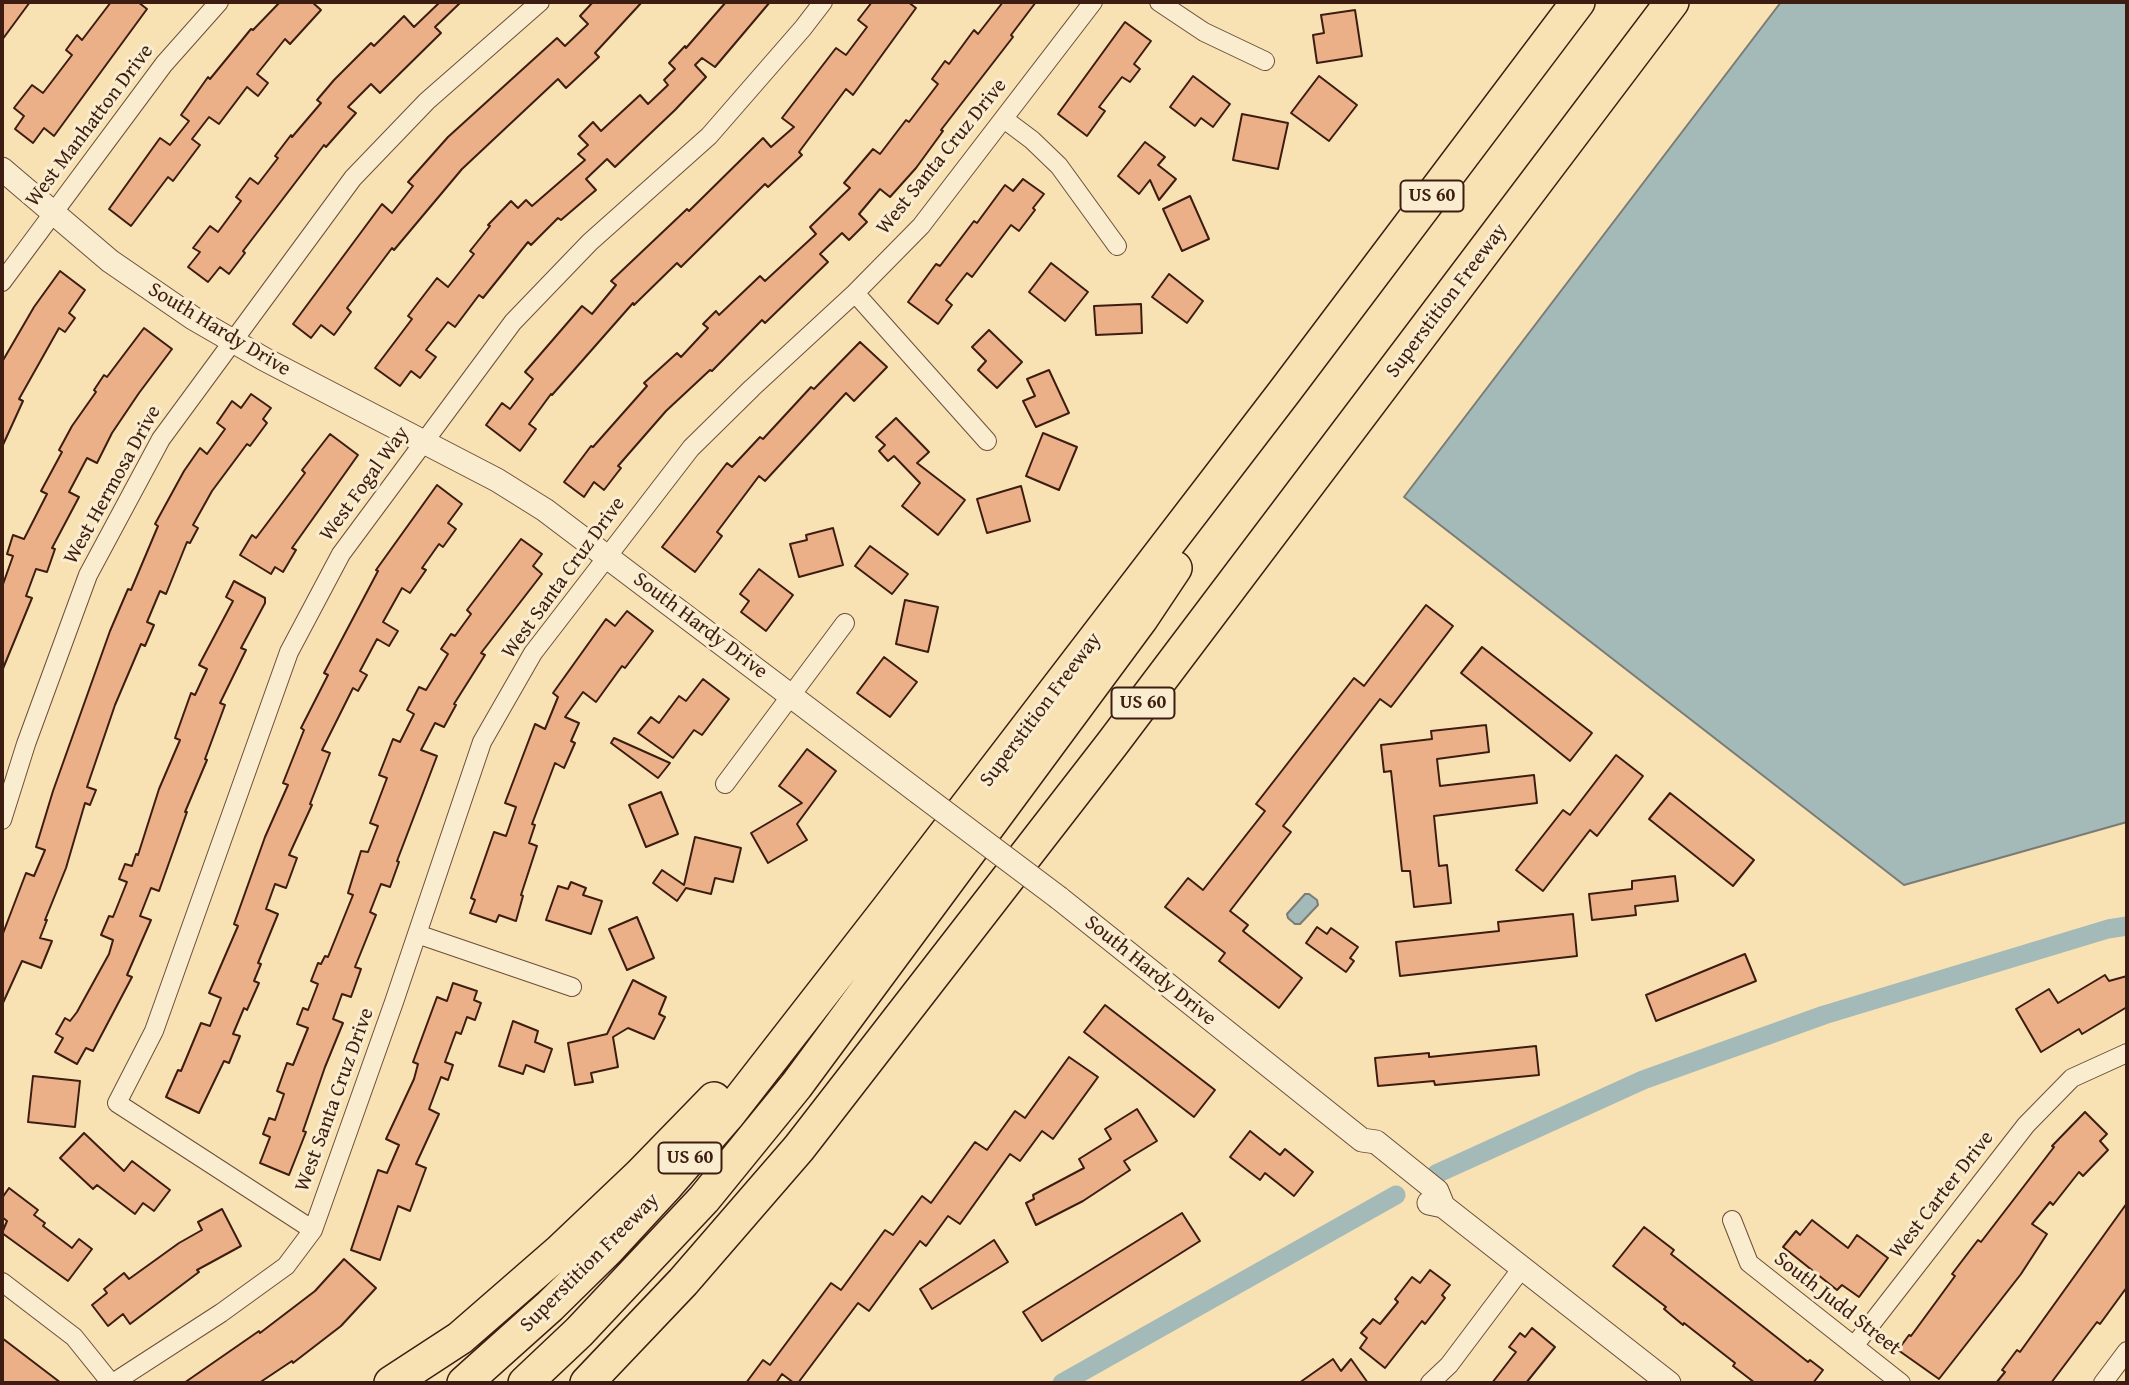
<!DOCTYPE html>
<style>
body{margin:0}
#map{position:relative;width:2129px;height:1385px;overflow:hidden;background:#f8e2b4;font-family:"Gentium Book Plus",serif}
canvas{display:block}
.frame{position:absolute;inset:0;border:4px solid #3d1d11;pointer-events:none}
</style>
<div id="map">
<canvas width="2129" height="1385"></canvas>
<div class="frame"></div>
</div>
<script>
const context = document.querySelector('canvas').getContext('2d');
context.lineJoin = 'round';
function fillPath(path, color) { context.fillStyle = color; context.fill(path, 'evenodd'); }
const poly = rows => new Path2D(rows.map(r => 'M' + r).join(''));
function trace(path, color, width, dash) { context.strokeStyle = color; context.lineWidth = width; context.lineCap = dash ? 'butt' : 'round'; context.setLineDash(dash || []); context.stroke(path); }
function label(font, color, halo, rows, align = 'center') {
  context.font = font + ' "Gentium Book Plus",serif'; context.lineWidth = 6; context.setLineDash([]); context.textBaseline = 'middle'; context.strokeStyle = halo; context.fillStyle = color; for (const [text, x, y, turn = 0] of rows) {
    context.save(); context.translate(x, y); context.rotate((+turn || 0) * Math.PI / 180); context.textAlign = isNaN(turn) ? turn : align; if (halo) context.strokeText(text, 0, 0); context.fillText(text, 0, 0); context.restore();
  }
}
const water = poly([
 [1781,2,2127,2,2127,822,1904,885,1404,497,1781,2],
 [1305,894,1309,894,1317,900,1318,905,1300,924,1295,924,1288,918,1287,914,1305,894]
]);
const canal = poly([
 [1436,1174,1643,1080,1824,1015,2108,929,2127,926],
 [1062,1383,1396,1195]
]);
const building = poly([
 [2,2,30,2,2,40,2,2],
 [111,2,138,2,147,9,54,136,44,128,33,143,15,129,24,116,14,108,32,85,43,93,72,55,66,50,77,35,82,40,111,2],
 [280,2,312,2,321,10,290,44,285,39,257,74,268,83,258,96,247,87,219,124,209,117,192,139,200,145,173,181,168,177,131,226,109,209,160,138,170,145,189,121,181,115,208,77,210,79,251,29,253,30,280,2],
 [440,2,461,2,435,27,441,33,380,93,371,84,348,107,356,113,326,147,324,145,243,251,245,253,229,274,220,267,208,282,188,267,200,252,193,248,210,226,218,232,241,201,236,197,250,178,258,184,278,158,275,156,291,135,292,137,321,103,317,100,334,80,371,43,374,46,404,16,414,27,440,2],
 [593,2,642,2,595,53,599,57,566,88,558,79,462,169,394,250,392,248,347,308,351,312,334,335,321,325,311,338,293,324,382,204,392,213,413,186,408,182,448,137,557,38,565,46,588,24,580,16,593,2],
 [726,2,770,2,715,67,702,58,695,65,706,77,675,110,615,167,607,159,586,179,596,190,561,220,558,218,531,245,528,242,483,298,479,295,455,327,448,322,426,350,436,357,420,378,411,371,400,386,375,368,412,319,408,316,437,278,448,287,474,254,470,251,490,226,488,225,511,201,518,208,526,200,532,206,585,160,578,154,588,145,579,136,593,122,601,131,640,95,648,104,668,85,664,80,675,69,669,63,685,46,686,48,726,2],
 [872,2,908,2,916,8,853,95,846,89,799,152,802,155,768,187,765,184,681,267,677,263,634,305,633,303,552,395,551,394,529,424,536,429,520,451,486,425,502,403,510,409,533,379,525,372,582,306,592,314,616,285,611,281,687,209,689,211,763,138,771,147,794,127,782,118,836,48,846,55,867,27,858,20,872,2],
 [1003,2,1036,2,1011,35,1013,37,941,130,943,131,916,168,890,197,880,189,859,214,867,222,849,240,842,233,820,254,828,262,765,323,762,320,712,371,710,370,666,411,618,466,621,468,604,490,594,482,584,497,564,482,591,446,593,447,647,386,644,383,677,353,681,357,708,328,703,324,716,311,719,315,760,276,765,281,816,234,810,227,850,188,844,183,873,149,880,154,906,120,909,122,938,84,932,79,945,61,949,64,974,30,978,34,1003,2],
 [1355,10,1362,56,1317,63,1313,35,1324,33,1321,15,1355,10],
 [1125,22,1151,41,1134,64,1140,69,1130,82,1122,77,1099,107,1105,111,1087,136,1058,114,1125,22],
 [1193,76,1230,104,1213,127,1201,118,1195,126,1170,107,1193,76],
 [1319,76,1357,105,1329,141,1291,113,1319,76],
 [1242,114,1288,123,1278,169,1233,160,1242,114],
 [1145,142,1165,157,1158,165,1176,179,1159,200,1150,180,1139,194,1118,176,1145,142],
 [1023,179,1044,194,1033,208,1035,210,1019,231,1011,225,972,277,967,273,946,300,952,305,938,324,908,302,936,264,940,266,974,221,977,223,1005,185,1013,191,1023,179],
 [1190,196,1209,239,1182,251,1163,209,1190,196],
 [1051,263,1088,292,1065,321,1029,292,1051,263],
 [60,271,85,290,69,313,75,318,65,332,59,328,19,399,23,401,2,447,2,362,34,307,60,271],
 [1169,274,1203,301,1187,323,1152,297,1169,274],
 [1141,304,1142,333,1096,335,1094,306,1141,304],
 [144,328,172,349,139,393,112,433,97,463,87,458,69,492,79,497,52,548,55,549,47,572,36,569,26,596,32,598,2,671,2,587,13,556,7,554,13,535,24,539,47,494,41,491,62,452,59,450,72,426,96,392,94,390,104,375,107,377,144,328],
 [989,330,1022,362,997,388,978,370,986,361,972,347,989,330],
 [860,342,887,367,854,401,846,393,765,481,759,476,717,532,722,536,695,572,662,547,727,463,732,467,760,437,763,439,811,387,814,389,860,342],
 [1049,370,1069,413,1036,427,1023,401,1035,396,1027,379,1049,370],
 [251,394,271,408,263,419,267,423,250,446,247,444,212,491,193,525,198,528,190,543,187,542,166,594,160,591,147,622,154,625,145,646,141,644,115,705,87,787,96,790,90,805,85,803,66,868,45,920,47,920,40,938,52,941,41,968,22,961,2,1005,2,936,26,873,34,876,45,850,36,847,53,791,110,631,128,589,131,590,158,526,155,524,184,471,200,448,207,454,225,429,217,423,232,401,241,408,251,394],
 [896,418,929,452,917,463,965,500,938,535,902,506,920,483,894,456,888,461,879,451,885,445,876,437,896,418],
 [1043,433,1077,447,1059,490,1026,476,1043,433],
 [330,434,358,455,292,548,296,550,283,572,275,567,271,574,240,555,252,535,256,538,305,473,302,470,330,434],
 [437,485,462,504,448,523,456,529,443,547,439,544,422,568,426,570,410,593,402,588,383,622,398,631,389,646,377,639,360,671,367,675,358,691,353,688,322,750,330,753,310,804,312,805,289,855,297,858,286,888,275,884,266,909,278,914,258,963,261,964,254,981,259,983,247,1010,244,1008,233,1034,240,1036,229,1063,224,1061,199,1113,166,1097,178,1070,181,1071,201,1023,210,1026,221,998,209,993,238,926,234,924,265,837,288,785,283,783,304,730,301,728,328,675,324,673,378,571,376,570,437,485],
 [1021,486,1030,521,987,533,977,499,1021,486],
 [833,528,843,565,799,577,790,544,807,540,806,535,833,528],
 [521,539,542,554,533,566,542,574,481,653,485,655,454,704,456,705,444,727,435,723,421,750,437,756,397,861,399,862,390,887,381,884,370,912,376,915,355,967,361,969,351,997,342,994,333,1019,343,1023,325,1067,303,1131,306,1132,289,1175,260,1163,270,1137,263,1134,269,1118,275,1120,284,1094,277,1091,287,1063,293,1065,308,1028,297,1024,303,1008,308,1010,318,984,311,981,318,963,321,964,325,956,328,957,353,895,348,893,361,851,368,852,378,826,370,823,387,778,379,775,393,739,400,742,414,714,407,710,419,687,426,690,448,654,441,649,451,634,455,636,471,614,467,610,521,539],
 [870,546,908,574,892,594,855,566,870,546],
 [759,569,793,595,766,631,741,612,749,601,740,594,759,569],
 [234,581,265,598,265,603,241,648,246,650,220,703,225,705,205,759,207,760,185,812,187,812,159,891,151,888,140,916,151,920,127,975,132,977,93,1051,86,1048,77,1064,55,1052,63,1038,56,1034,65,1018,70,1021,77,1012,109,954,113,940,101,935,109,916,113,917,127,882,119,879,125,864,132,866,136,854,138,855,159,789,180,740,175,738,191,693,195,695,207,669,199,665,233,601,226,597,234,581],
 [905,600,938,607,928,652,896,644,905,600],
 [1426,605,1453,626,1391,707,1380,699,1283,826,1291,832,1230,911,1248,925,1243,931,1302,978,1279,1008,1219,961,1225,953,1165,907,1188,878,1203,890,1265,811,1256,804,1354,678,1364,686,1426,605],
 [627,611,653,631,625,668,622,666,596,702,583,692,565,717,579,723,571,741,575,743,564,768,555,763,532,824,535,825,529,843,537,846,521,895,523,896,516,921,499,915,496,922,470,913,475,900,471,898,494,832,506,836,516,807,505,803,535,724,545,729,558,697,553,693,606,619,615,626,627,611],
 [1482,647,1592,733,1570,761,1461,673,1482,647],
 [884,657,917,682,890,717,857,693,884,657],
 [703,679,729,699,702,735,694,730,673,758,638,733,651,717,659,723,679,696,686,701,703,679],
 [1486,725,1489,752,1437,759,1440,786,1534,775,1537,803,1434,816,1439,866,1447,865,1451,903,1414,907,1410,871,1402,871,1391,771,1384,772,1381,745,1432,739,1431,731,1486,725],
 [614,738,670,763,658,778,611,743,614,738],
 [807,749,836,771,797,824,807,840,768,863,751,833,802,803,779,786,807,749],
 [1616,755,1643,776,1597,836,1590,830,1543,891,1516,870,1563,810,1570,815,1616,755],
 [661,792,678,834,646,847,629,805,661,792],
 [1670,793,1754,860,1733,886,1649,819,1670,793],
 [695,837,741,848,733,882,715,878,711,894,686,888,677,901,653,883,662,870,684,885,695,837],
 [1675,876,1678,901,1635,906,1636,915,1592,920,1589,894,1632,889,1632,881,1675,876],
 [571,882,586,888,583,895,602,901,591,934,546,920,558,886,568,889,571,882],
 [1573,914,1577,956,1400,976,1396,942,1499,931,1498,922,1573,914],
 [637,917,654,958,627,970,609,929,637,917],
 [1317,927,1327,934,1331,928,1358,947,1350,958,1354,961,1346,972,1306,943,1317,927],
 [1745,954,1756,981,1656,1021,1646,995,1745,954],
 [2105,975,2109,981,2127,976,2127,1007,2082,1034,2079,1029,2041,1052,2016,1009,2049,989,2058,1003,2105,975],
 [633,980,666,997,659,1014,665,1017,654,1039,628,1028,613,1037,618,1067,591,1073,593,1082,575,1085,568,1043,607,1034,633,980],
 [453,983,477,991,474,1000,481,1003,475,1020,467,1017,461,1034,456,1032,445,1062,453,1065,448,1080,441,1077,429,1109,439,1114,416,1164,426,1168,410,1211,398,1206,380,1260,351,1250,378,1170,387,1173,399,1145,386,1139,414,1079,418,1064,413,1062,437,997,447,1001,453,983],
 [1105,1005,1215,1090,1194,1117,1084,1032,1105,1005],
 [513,1021,538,1031,535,1042,552,1049,544,1072,526,1065,523,1074,499,1066,513,1021],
 [1536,1046,1539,1075,1435,1085,1434,1081,1378,1086,1375,1058,1429,1053,1429,1057,1536,1046],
 [1069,1057,1098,1077,1053,1139,1042,1131,1020,1161,1010,1154,960,1224,948,1216,926,1246,920,1241,869,1311,858,1303,798,1383,794,1383,782,1374,776,1383,746,1383,763,1360,770,1365,831,1283,841,1290,885,1230,893,1235,922,1196,931,1203,975,1142,987,1150,1015,1111,1025,1118,1069,1057],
 [33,1076,80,1081,75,1127,28,1122,33,1076],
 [1137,1109,1157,1141,1124,1161,1130,1170,1083,1201,1036,1225,1026,1203,1034,1199,1033,1195,1084,1168,1079,1159,1111,1139,1105,1129,1137,1109],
 [2085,1112,2107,1134,2100,1141,2108,1150,2083,1176,2079,1172,2053,1205,2050,1202,2032,1224,2047,1234,2021,1274,1939,1379,1898,1350,1909,1335,1911,1336,1955,1276,1952,1274,1978,1240,1981,1242,2054,1147,2052,1146,2085,1112],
 [1250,1131,1280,1155,1285,1149,1313,1172,1294,1196,1265,1173,1260,1180,1230,1157,1250,1131],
 [84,1133,124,1171,132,1161,170,1190,154,1211,143,1203,135,1214,97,1185,93,1189,60,1158,84,1133],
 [9,1188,38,1210,34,1215,45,1223,43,1226,72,1248,79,1239,92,1249,68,1281,2,1233,7,1221,2,1217,2,1198,9,1188],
 [2127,1203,2127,1287,2100,1324,2097,1322,2051,1383,1996,1383,2005,1372,2002,1370,2017,1350,2020,1352,2127,1203],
 [222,1209,241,1246,197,1270,199,1272,130,1324,123,1314,108,1326,92,1305,107,1293,104,1289,124,1273,129,1279,179,1243,202,1230,198,1222,222,1209],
 [1182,1213,1200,1241,1042,1341,1023,1312,1182,1213],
 [1812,1220,1848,1248,1857,1235,1888,1258,1859,1297,1842,1285,1837,1290,1783,1247,1796,1231,1800,1235,1812,1220],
 [1644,1227,1674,1250,1671,1254,1808,1362,1810,1360,1823,1370,1813,1383,1755,1383,1733,1366,1735,1363,1684,1323,1683,1325,1664,1309,1666,1307,1613,1266,1644,1227],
 [994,1240,1008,1262,932,1309,920,1289,994,1240],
 [344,1259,376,1288,341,1326,293,1363,292,1361,259,1383,184,1383,259,1331,260,1333,315,1291,344,1259],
 [1430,1270,1450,1285,1442,1295,1445,1298,1425,1324,1422,1321,1385,1368,1360,1348,1367,1338,1361,1333,1373,1319,1380,1324,1398,1302,1395,1299,1412,1277,1420,1283,1430,1270],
 [1532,1328,1555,1347,1526,1383,1492,1383,1516,1352,1509,1347,1520,1333,1525,1337,1532,1328],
 [2,1338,61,1383,2,1383,2,1338],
 [1333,1359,1341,1371,1351,1359,1368,1383,1299,1383,1333,1359]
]);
const minor = poly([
 [1159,2,1204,32,1265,61],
 [1004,119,1032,140,1059,166,1117,246],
 [2,282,164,64,219,2],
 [855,293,987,441],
 [725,784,845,623],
 [2,820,26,744,88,575,161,439,353,178,427,101,540,2],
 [417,934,572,987],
 [1732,1220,1749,1263,1901,1383],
 [313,1230,117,1103,154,1031,289,652,341,554,513,322,590,242,709,136,803,28,823,2],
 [2,1282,74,1337,111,1383],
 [1854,1346,2026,1125,2072,1078,2127,1053],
 [113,1383,221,1313,286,1266,313,1230,394,1002,482,742,533,653,691,448,752,388,855,293,921,226,1093,2],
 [1430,1383,1449,1365,1522,1268],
 [2103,1383,2127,1351]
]);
const tertiary = poly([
 [2,169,110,261,193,318,264,359,497,480,545,510,918,792],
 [1059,898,1362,1140,1376,1142,1437,1191,1443,1206],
 [1429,1203,1443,1206,1669,1383]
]);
const motorway = poly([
 [391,1383,460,1338,560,1251,640,1175,714,1099],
 [464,1383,550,1306,607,1250,667,1185,727,1116,888,909,1285,391,1578,2],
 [525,1383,579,1332,704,1199,796,1086,1141,619,1175,568],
 [587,1383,683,1282,799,1148,1112,744,1672,2]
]);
const tertiaryBridge = poly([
 [918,792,1059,898]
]);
const shields = [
 [1432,196,63],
 [1143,703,63],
 [690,1158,63]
];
const shieldNames = [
 ["US 60",1432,196],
 ["US 60",1143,703],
 ["US 60",690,1158]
];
const streetNames = [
 ["West Manhatton Drive",90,126,-53],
 ["West Santa Cruz Drive",942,157,-51],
 ["Superstition Freeway",1447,301,-53],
 ["South Hardy Drive",219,330,31],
 ["West Fogal Way",365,484,-54],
 ["West Hermosa Drive",113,485,-61],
 ["West Santa Cruz Drive",564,578,-54],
 ["South Hardy Drive",700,626,37],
 ["Superstition Freeway",1041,710,-53],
 ["South Hardy Drive",1150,971,39],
 ["West Santa Cruz Drive",335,1100,-70],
 ["West Carter Drive",1942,1195,-52],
 ["Superstition Freeway",590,1263,-45],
 ["South Judd Street",1837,1304,38]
];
fillPath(water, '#a4bab9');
trace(water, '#7b7b76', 2);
trace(canal, '#a4bab9', 19);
fillPath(building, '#ecb089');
trace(building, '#3d1d11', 2);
trace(minor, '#6c4e3a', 20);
trace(tertiary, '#6c4e3a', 25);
trace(motorway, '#3d1d11', 36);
trace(minor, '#faecce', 18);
trace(tertiary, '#faecce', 23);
trace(motorway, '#f8e2b4', 33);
trace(tertiaryBridge, '#6c4e3a', 25, []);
trace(tertiaryBridge, '#faecce', 23);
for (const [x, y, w] of shields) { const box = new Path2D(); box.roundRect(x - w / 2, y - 15.5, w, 31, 5); context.fillStyle = '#faecce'; context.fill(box); trace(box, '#3d1d11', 2); }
label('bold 19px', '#3d1d11', null, shieldNames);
label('21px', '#3d1d11', '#faecce', streetNames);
</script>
